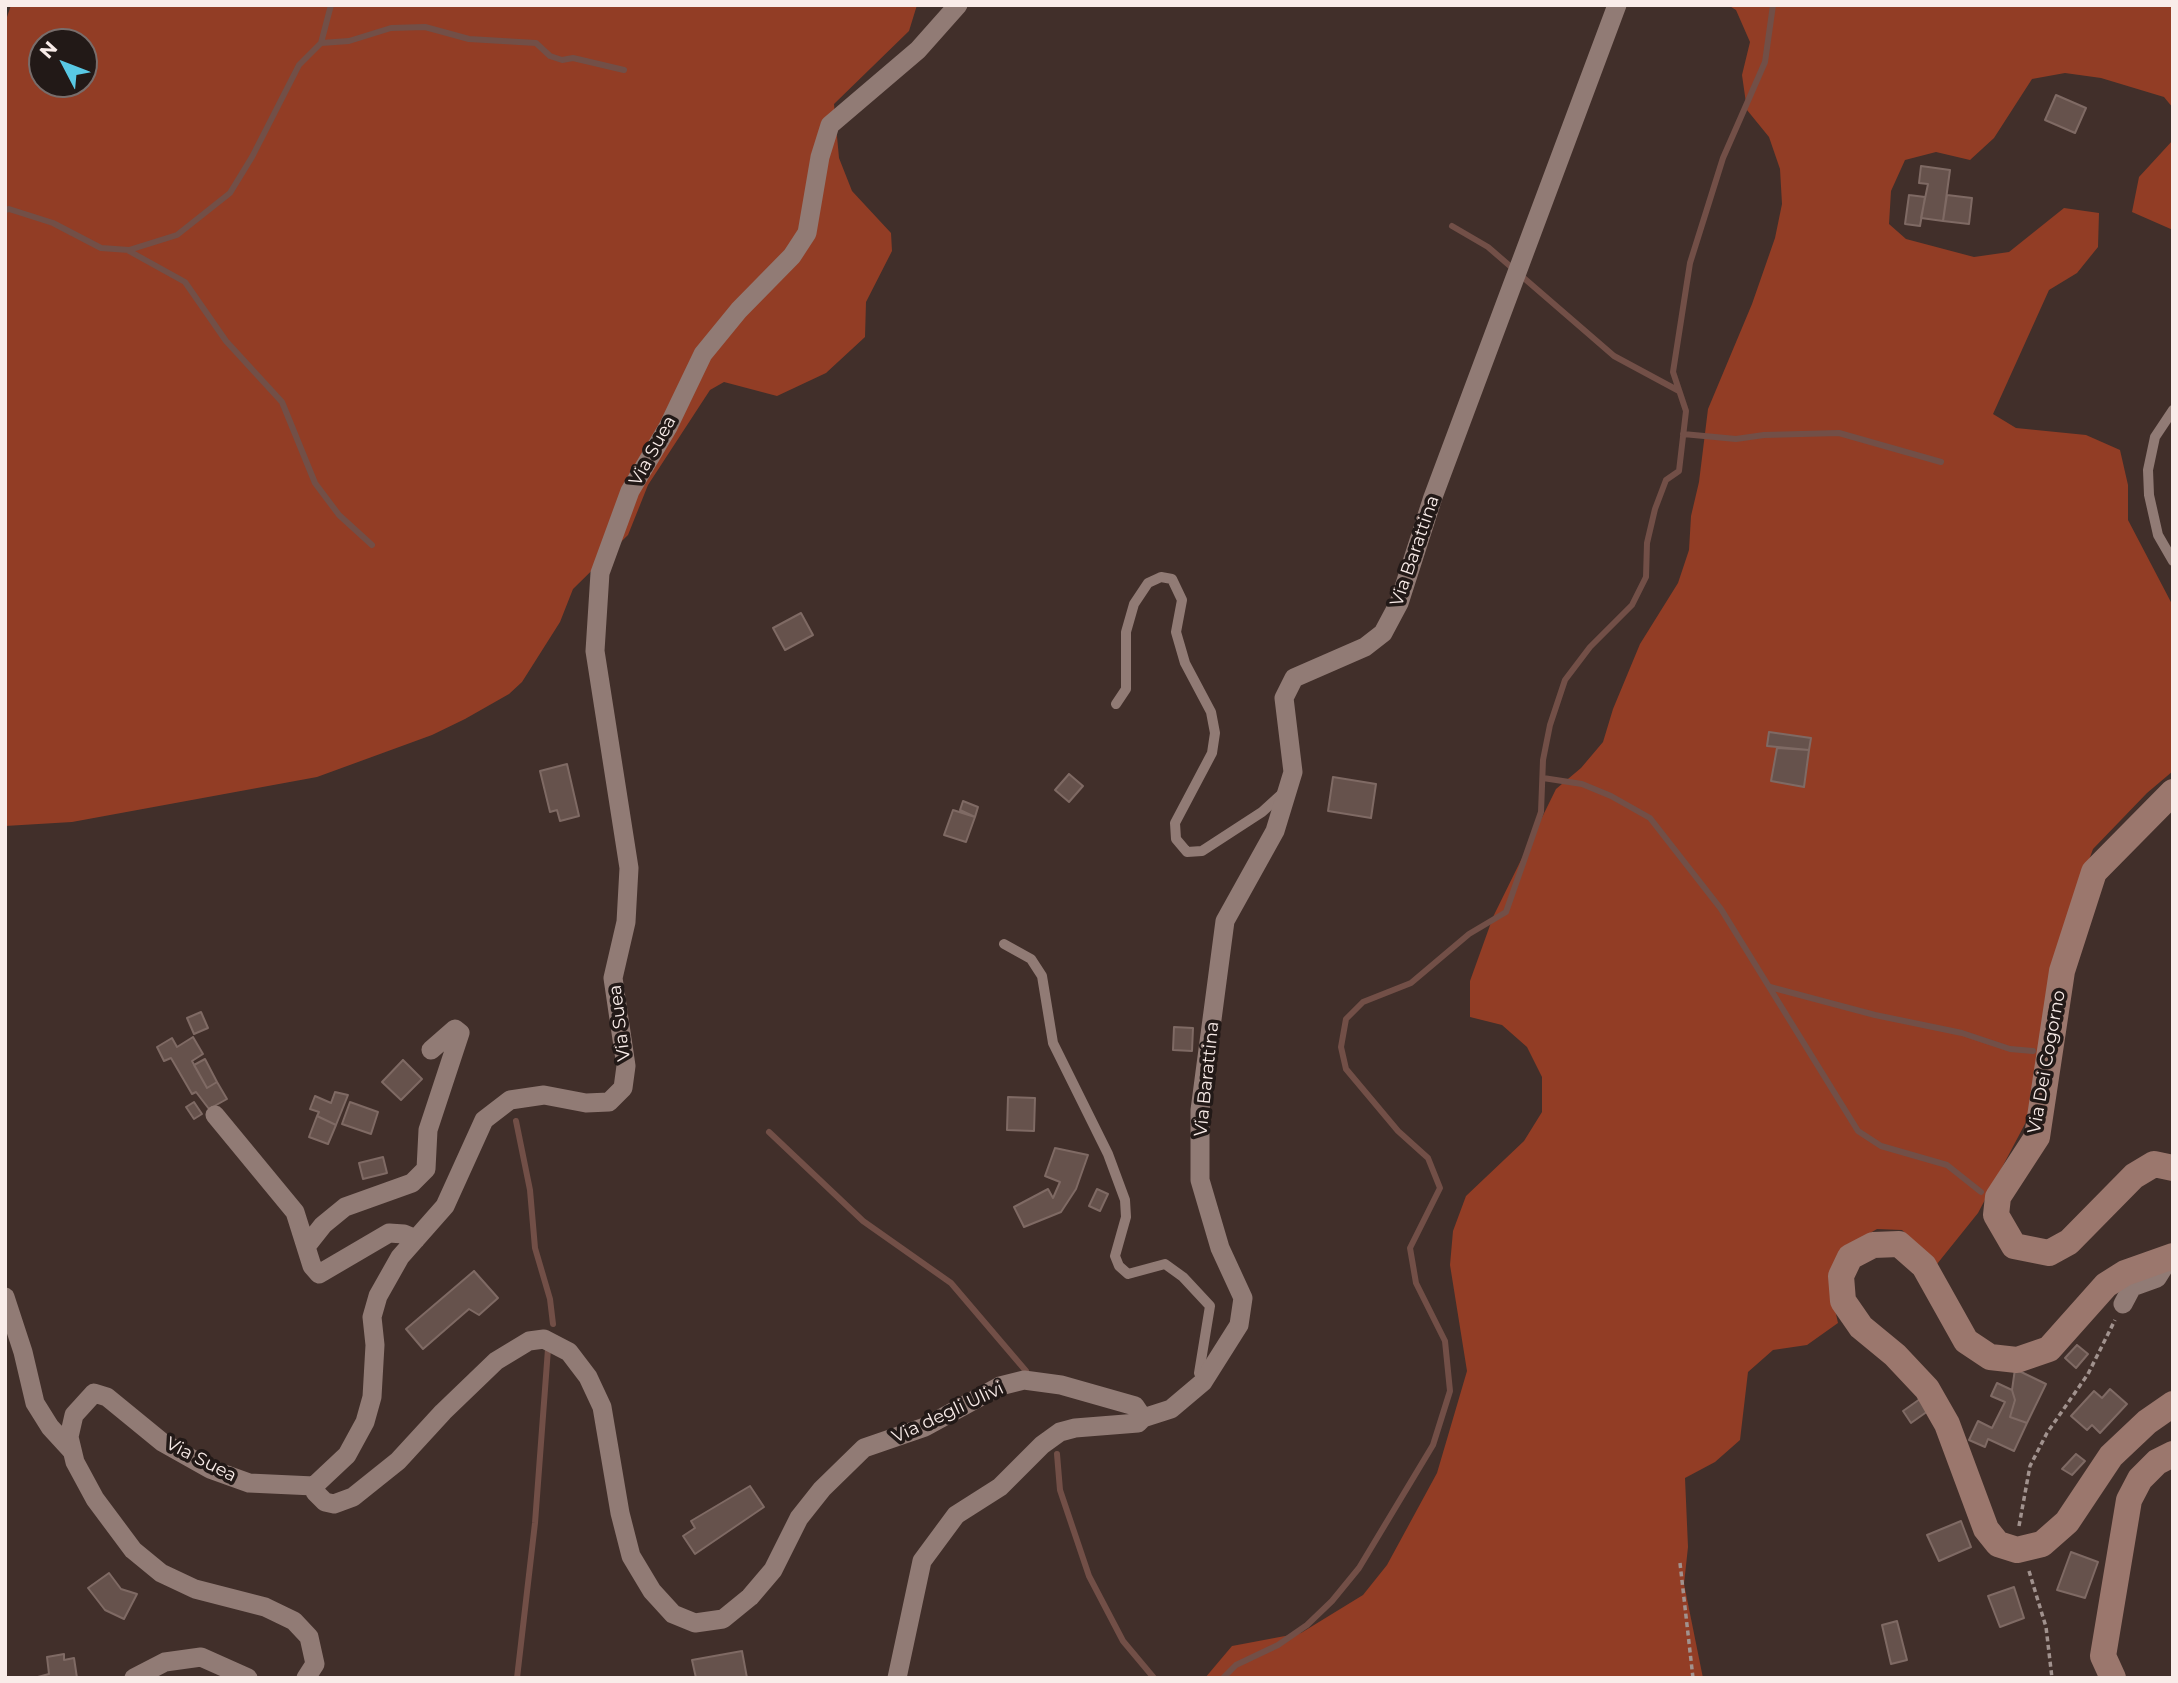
<!DOCTYPE html>
<style>
body{margin:0}
#map{position:relative;width:2178px;height:1683px;overflow:hidden;background:#412f2a;font-family:Montserrat,sans-serif}
canvas{display:block}
.frame{position:absolute;inset:0;border:7px solid #f9ece9;pointer-events:none}
.north{position:absolute;left:28px;top:28px;width:70px;height:70px;box-sizing:border-box;background:#221917;border:2px solid #786d6b;border-radius:50%;rotate:312deg;font-size:19px;font-weight:700;line-height:28px;text-align:center;color:#f9ece9}
.north::after{content:'';display:block;margin:auto;width:24px;height:32px;background:#59c8e4;clip-path:polygon(50% 0,100% 100%,50% 72%,0 100%)}
</style>
<div id="map">
<canvas width="2178" height="1683"></canvas>
<div class="frame"></div>
<div class="north">N</div>
</div>
<script>
const context = document.querySelector('canvas').getContext('2d');
context.lineJoin = 'round';
function fillPath(path, color) { context.fillStyle = color; context.fill(path, 'evenodd'); }
const poly = rows => new Path2D(rows.map(r => 'M' + r).join(''));
function trace(path, color, width, dash) { context.strokeStyle = color; context.lineWidth = width; context.lineCap = dash ? 'butt' : 'round'; context.setLineDash(dash || []); context.stroke(path); }
function label(font, color, halo, rows, align = 'center') {
  context.font = font + ' Montserrat,sans-serif'; context.lineWidth = 7; context.setLineDash([]); context.textBaseline = 'middle'; context.strokeStyle = halo; context.fillStyle = color; for (const [text, x, y, turn = 0] of rows) {
    context.save(); context.translate(x, y); context.rotate((+turn || 0) * Math.PI / 180); context.textAlign = isNaN(turn) ? turn : align; if (halo) context.strokeText(text, 0, 0); context.fillText(text, 0, 0); context.restore();
  }
}
const forest = poly([
 [11,5,917,5,909,31,834,104,839,158,852,191,891,233,892,251,866,302,865,337,826,373,777,396,724,382,710,390,648,485,628,535,573,589,560,622,522,682,509,694,465,719,432,735,317,777,72,822,5,826,5,23],
 [42,42,84,42,84,84,42,84],
 [1728,5,2173,5,2173,108,2164,97,2101,78,2065,73,2032,79,1994,138,1970,160,1936,152,1905,160,1891,191,1889,224,1906,239,1974,257,2009,252,2064,208,2099,213,2098,247,2077,273,2049,290,1993,414,2016,428,2086,435,2120,450,2128,485,2128,520,2173,606,2173,771,2147,793,2093,849,2070,912,2027,1120,1978,1213,1933,1269,1915,1242,1902,1230,1877,1229,1846,1247,1832,1296,1838,1323,1807,1345,1773,1350,1748,1372,1740,1440,1715,1462,1685,1478,1688,1547,1684,1584,1703,1678,1205,1678,1232,1646,1301,1633,1363,1595,1387,1565,1437,1473,1467,1371,1450,1265,1453,1231,1466,1196,1524,1141,1542,1112,1542,1077,1527,1047,1502,1025,1470,1017,1470,981,1493,917,1556,789,1581,768,1603,742,1613,709,1640,644,1678,583,1689,550,1691,516,1699,482,1708,409,1752,304,1775,238,1782,204,1780,169,1769,137,1747,110,1742,75,1750,42,1736,10],
 [2173,140,2173,230,2132,212,2139,177]
]);
const stream = poly([
 [321,43,349,41,391,28,425,27,469,39,536,43,550,56,562,60,573,58,624,70],
 [5,210,9,209,53,223,101,248,129,250,177,235,230,193,252,157,299,65,321,43,331,5],
 [1452,226,1488,247,1614,356,1679,391],
 [129,251,185,282,226,341,282,402,315,483,339,515,372,545],
 [1683,434,1736,439,1764,435,1839,433,1941,462],
 [1543,778,1582,784,1611,796,1650,818,1721,909,1858,1131,1881,1146,1947,1165,1981,1192],
 [1770,987,1875,1015,1962,1033,2010,1049,2033,1051],
 [516,1121,530,1190,535,1248,550,1299,553,1324],
 [769,1132,863,1221,951,1283,1026,1371],
 [1057,1454,1060,1490,1089,1576,1123,1641,1154,1678],
 [517,1678,535,1523,548,1349],
 [1223,1678,1236,1665,1278,1645,1307,1625,1332,1601,1359,1568,1433,1445,1450,1391,1445,1341,1416,1283,1410,1248,1440,1188,1428,1158,1398,1131,1346,1069,1341,1047,1346,1019,1363,1002,1411,983,1469,934,1506,912,1541,812,1543,760,1550,725,1565,680,1590,647,1632,605,1646,577,1647,543,1655,509,1666,480,1679,471,1686,411,1673,372,1690,263,1723,158,1765,62,1773,5]
]);
const building = poly([
 [2056,95,2086,108,2075,133,2045,120,2056,95],
 [1921,166,1950,170,1943,221,1921,218,1928,184,1919,183,1921,166],
 [1909,195,1925,197,1920,226,1905,224,1909,195],
 [1947,195,1972,198,1969,224,1943,221,1947,195],
 [801,613,813,635,785,650,773,628,801,613],
 [1769,732,1811,738,1809,750,1767,746,1769,732],
 [1777,748,1809,750,1804,787,1771,781,1777,748],
 [567,764,579,816,560,821,557,810,550,812,540,771,567,764],
 [1069,774,1083,786,1069,802,1055,790,1069,774],
 [1333,777,1376,784,1371,818,1328,811,1333,777],
 [963,801,978,807,975,817,960,810,963,801],
 [953,810,975,817,966,842,944,835,953,810],
 [201,1012,208,1028,194,1034,187,1018,201,1012],
 [1174,1027,1193,1028,1192,1051,1173,1050,1174,1027],
 [193,1037,203,1054,192,1061,207,1088,217,1082,227,1099,209,1109,196,1092,192,1094,171,1058,164,1061,157,1047,172,1038,177,1047,193,1037],
 [205,1059,217,1082,207,1088,194,1065,205,1059],
 [403,1060,422,1079,401,1100,382,1082,403,1060],
 [335,1092,348,1095,336,1125,317,1116,319,1112,310,1109,315,1096,331,1103,335,1092],
 [1008,1097,1035,1098,1034,1131,1007,1130,1008,1097],
 [194,1102,202,1114,194,1119,186,1107,194,1102],
 [350,1102,378,1112,371,1134,342,1124,350,1102],
 [317,1116,336,1125,328,1144,309,1137,317,1116],
 [1055,1148,1088,1155,1076,1189,1061,1212,1024,1227,1014,1207,1048,1189,1053,1198,1060,1182,1045,1176,1055,1148],
 [383,1157,387,1173,363,1179,359,1163,383,1157],
 [1097,1189,1108,1194,1100,1211,1089,1206,1097,1189],
 [474,1271,498,1298,479,1315,469,1309,423,1349,406,1329,474,1271],
 [2077,1345,2088,1354,2076,1368,2065,1358,2077,1345],
 [2015,1369,2046,1384,2027,1423,2010,1417,2015,1400,2012,1390,2015,1369],
 [1997,1383,2012,1390,2015,1400,2010,1417,2027,1423,2014,1451,1988,1439,1985,1447,1969,1440,1978,1421,1992,1428,2005,1402,1991,1396,1997,1383],
 [2110,1389,2127,1404,2100,1433,2092,1425,2087,1430,2071,1416,2094,1391,2102,1398,2110,1389],
 [1920,1399,1928,1411,1911,1423,1903,1411,1920,1399],
 [2076,1454,2085,1461,2072,1475,2062,1469,2076,1454],
 [750,1486,764,1507,695,1554,683,1536,695,1528,691,1521,750,1486],
 [1961,1521,1971,1547,1939,1561,1927,1535,1961,1521],
 [2071,1552,2098,1562,2085,1598,2057,1590,2071,1552],
 [109,1573,121,1589,137,1594,124,1619,105,1610,88,1588,109,1573],
 [2014,1587,2024,1618,2000,1627,1988,1596,2014,1587],
 [1897,1621,1907,1660,1891,1664,1882,1625,1897,1621],
 [742,1651,747,1678,696,1678,692,1660,742,1651],
 [64,1654,64,1660,74,1658,77,1678,34,1678,49,1674,47,1657,64,1654]
]);
const path = poly([
 [2019,1526,2030,1466,2047,1433,2088,1374,2115,1320],
 [1680,1563,1693,1678],
 [2029,1571,2046,1627,2052,1678]
]);
const lane = poly([
 [2173,410,2155,437,2148,470,2149,495,2158,535,2173,561],
 [1116,704,1126,689,1126,632,1134,604,1148,583,1161,577,1172,579,1182,600,1176,632,1185,663,1211,712,1215,733,1212,753,1175,823,1176,839,1187,852,1202,851,1262,812,1284,792],
 [1004,944,1031,959,1042,976,1053,1043,1108,1154,1125,1200,1126,1217,1115,1256,1119,1266,1128,1274,1165,1264,1183,1277,1210,1306,1199,1373,1202,1379]
]);
const street = poly([
 [215,1115,295,1212,312,1266,319,1274,389,1233,404,1234,416,1239],
 [308,1244,323,1225,345,1207,412,1183,426,1169,428,1130,460,1033,455,1029,431,1050],
 [5,1297,23,1352,35,1403,50,1427,72,1451],
 [2123,1304,2132,1287,2157,1278,2170,1257],
 [1143,1418,1171,1409,1203,1382,1239,1325,1243,1298,1220,1248,1200,1180,1200,1110,1225,921,1275,831,1293,772,1284,698,1294,678,1365,647,1383,633,1399,603,1433,497,1617,5],
 [314,1486,315,1492,325,1502,334,1504,353,1497,398,1461,443,1412,496,1361,529,1341,544,1339,569,1352,588,1377,602,1407,620,1513,631,1556,652,1591,673,1614,695,1623,723,1619,750,1597,773,1570,799,1518,822,1489,864,1448,925,1427,1000,1386,1024,1380,1061,1385,1135,1406,1143,1418,1138,1423,1075,1428,1060,1432,1042,1445,1000,1487,956,1515,922,1561,897,1678],
 [134,1678,165,1662,201,1657,248,1678],
 [306,1678,315,1664,309,1637,294,1621,265,1607,195,1589,161,1573,133,1550,95,1499,75,1462,69,1437,74,1415,94,1393,107,1397,162,1442,210,1469,249,1483,314,1486,347,1455,365,1422,372,1397,375,1345,372,1317,378,1296,400,1257,445,1206,484,1120,510,1100,544,1095,586,1103,609,1102,623,1088,626,1066,613,978,626,922,629,868,595,651,600,573,630,491,668,427,703,354,739,310,792,256,807,233,820,157,830,125,918,50,958,5]
]);
const secondary = poly([
 [2173,792,2094,872,2062,971,2037,1137,1998,1197,1996,1215,2014,1246,2049,1253,2069,1242,2134,1176,2154,1164,2173,1168],
 [2173,1256,2125,1273,2106,1285,2049,1349,2017,1360,1990,1357,1966,1341,1924,1266,1899,1244,1873,1245,1850,1257,1841,1276,1843,1301,1861,1327,1895,1355,1927,1389,1947,1424,1986,1529,1998,1544,2017,1550,2042,1544,2067,1522,2111,1456,2147,1422,2173,1404],
 [2113,1678,2103,1656,2129,1500,2140,1479,2157,1462,2173,1454]
]);
const streetNames = [
 ["Via Suea",653,451,-61],
 ["Via Barattina",1415,551,-71],
 ["Via Suea",620,1023,-97],
 ["Via Dei Cogorno",2047,1062,-80],
 ["Via Barattina",1207,1079,-84],
 ["Via degli Ulivi",948,1413,-25],
 ["Via Suea",201,1460,27]
];
fillPath(forest, '#923d25');
trace(stream, '#724f47', 6);
fillPath(building, '#66524c');
trace(building, '#7f6a64', 2);
trace(path, '#a1928e', 3.5, [5, 3.5]);
trace(lane, '#917b75', 10);
trace(street, '#917b75', 19);
trace(secondary, '#9b776d', 26);
label('18px', '#f9ece9', '#221917', streetNames);
</script>
